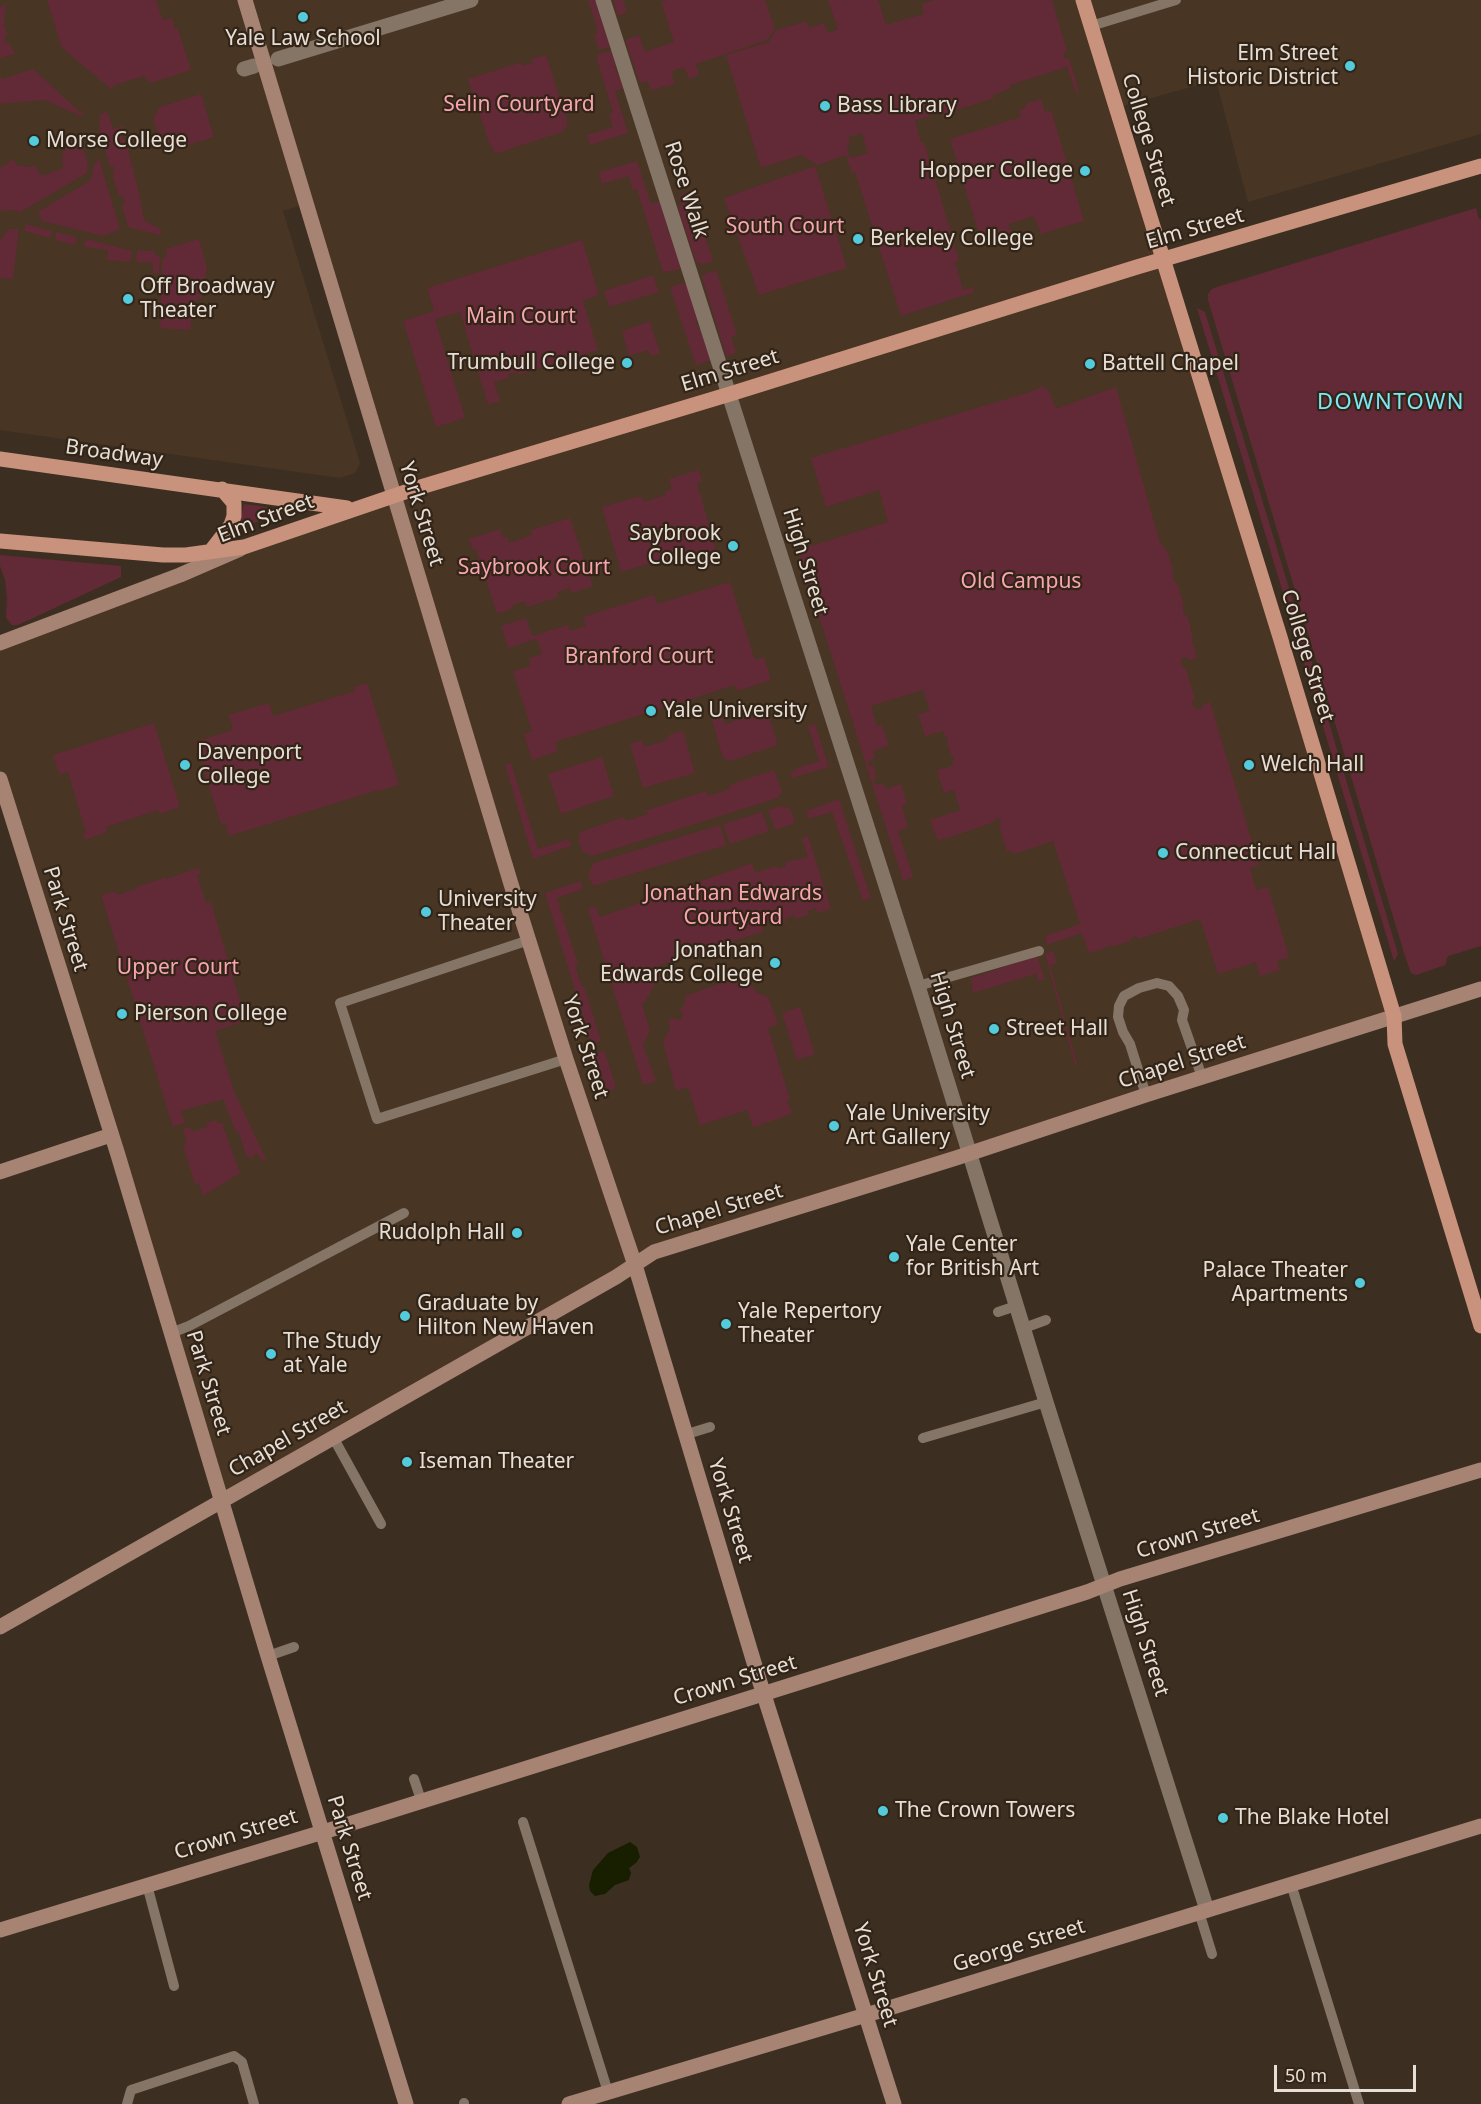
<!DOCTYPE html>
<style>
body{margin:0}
#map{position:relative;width:1481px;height:2104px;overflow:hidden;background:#3c2f21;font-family:"Noto Sans",sans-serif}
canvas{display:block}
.scale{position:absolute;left:1274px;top:2065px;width:142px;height:27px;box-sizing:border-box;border:3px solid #e7ded5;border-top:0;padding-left:8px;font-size:18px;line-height:21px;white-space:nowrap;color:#e7ded5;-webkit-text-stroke:4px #322518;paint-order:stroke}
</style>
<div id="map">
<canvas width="1481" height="2104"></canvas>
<div class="scale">50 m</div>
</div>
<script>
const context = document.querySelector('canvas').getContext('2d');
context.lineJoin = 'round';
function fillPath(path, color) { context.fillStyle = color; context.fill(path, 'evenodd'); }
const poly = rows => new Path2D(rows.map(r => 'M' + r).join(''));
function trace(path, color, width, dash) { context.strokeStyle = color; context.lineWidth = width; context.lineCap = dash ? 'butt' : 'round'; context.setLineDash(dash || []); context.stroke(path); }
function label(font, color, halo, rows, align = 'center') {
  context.font = font + ' "Noto Sans",sans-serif'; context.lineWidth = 4.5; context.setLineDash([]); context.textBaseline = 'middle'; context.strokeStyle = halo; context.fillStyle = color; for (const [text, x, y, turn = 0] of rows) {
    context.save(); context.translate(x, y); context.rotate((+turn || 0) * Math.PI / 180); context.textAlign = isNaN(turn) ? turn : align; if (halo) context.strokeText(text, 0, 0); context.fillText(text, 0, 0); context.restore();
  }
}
const built = poly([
 [0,0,1481,0,1481,134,1248,202,1216,80,1123,106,1394,1016,654,1252,222,1501,0,779,0,643,394,495,305,204,283,211,360,463,355,473,340,478,0,430]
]);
const green = poly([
 [47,0,156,0,163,20,172,18,175,29,178,29,191,70,151,83,144,76,115,85,111,89,62,48],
 [588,0,595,0,610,47,599,50,594,35,597,34,597,27],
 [613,0,623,0,627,12,618,16],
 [668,0,765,0,775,29,767,40,696,64,699,75,689,79,684,67,671,72,675,84,652,90,647,81,640,83,625,40,639,35,645,52,674,42,661,2],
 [828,0,878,0,886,25,924,14,922,4,934,0,1052,0,1067,51,1063,53,1065,59,1069,58,1079,91,1078,92,1076,93,1067,67,1010,85,1011,88,993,95,994,98,943,114,940,112,915,121,921,143,924,142,959,260,955,262,963,290,973,287,974,291,972,293,901,316,855,172,852,173,846,155,818,165,801,155,761,168,726,55,769,42,775,31,806,21,809,28,824,23,828,33,838,29],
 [862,133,868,153,850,158,847,146,850,144,848,137],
 [6,2,4,23,7,34,4,40,6,43,10,44,15,54,0,58,0,8],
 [612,50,618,77,620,77,624,88,615,91,628,133,590,145,587,135,613,127,609,114,613,113,596,55],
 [546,55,568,124,562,132,495,154,492,146,490,146,468,79,522,62,523,66,532,63,531,59],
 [33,69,81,113,89,105,81,116,45,100,0,104,0,76,3,79],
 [201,94,214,137,164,152,153,119,160,107],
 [1041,99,1045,112,1051,110,1084,221,1041,234,1034,216,1009,224,1012,235,982,244,950,139,1021,117,1019,110,1026,108,1025,104],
 [107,111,113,129,123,126,126,132,121,134,127,146,139,193,144,220,162,230,160,235,128,227,122,205,125,204,123,196,119,196,112,174,115,173,113,166,110,167,105,151,108,149,106,142,103,142,99,132,100,115],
 [70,133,73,133,84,151,88,164,87,173,19,213,15,210,0,211,0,168,9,163,10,160,15,161,16,165,32,167,34,165,42,176,63,168,62,155,73,140],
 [99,159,120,229,103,236,42,221,38,212,91,180,94,165],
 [637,161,651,204,660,201,667,224,666,225,669,235,671,235,681,267,678,270,663,272,637,189,633,190,629,176,602,184,599,172],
 [815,166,847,268,759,295,724,198],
 [685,193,693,219,699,218,713,261,707,263,701,264,696,262,678,207,682,205,678,196],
 [1476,208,1479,219,1481,219,1481,946,1448,956,1445,965,1416,975,1411,973,1404,953,1208,300,1208,294,1212,289,1217,287],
 [26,224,52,231,50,238,24,231],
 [9,229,19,229,13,279,0,278,0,240],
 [56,232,77,237,75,245,55,240],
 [86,239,132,251,130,262,107,260,108,250,84,247],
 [199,239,207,268,202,296,194,302,190,330,160,328,162,258,167,257,166,249],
 [582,240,598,292,597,296,583,301,598,350,577,357,576,354,567,357,567,360,519,375,517,372,508,374,509,378,494,382,500,401,488,405,460,312,435,319,465,418,436,427,403,321,434,311,427,288],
 [137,251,155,251,155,255,160,256,159,274,153,273,153,263,136,262],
 [716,270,737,335,731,337,736,353,726,356,702,277,703,275],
 [653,275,659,292,609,307,604,291],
 [683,283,687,285,698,319,696,320,699,330,701,330,711,360,696,365,670,287],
 [1197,308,1205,312,1320,690,1313,692],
 [650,321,660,353,651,356,648,350,629,356,622,331],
 [1042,386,1049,391,1055,407,1058,408,1116,387,1160,543,1162,543,1165,550,1167,550,1174,573,1172,574,1174,582,1177,582,1184,605,1182,606,1184,615,1187,615,1193,637,1191,638,1197,658,1191,660,1186,657,1182,658,1180,663,1186,669,1195,700,1192,702,1193,706,1196,709,1201,709,1204,704,1210,702,1259,865,1250,868,1256,890,1268,887,1289,957,1277,961,1280,970,1260,976,1256,962,1218,974,1200,919,1139,939,1136,936,1132,937,1130,941,1113,947,1110,944,1106,948,1089,953,1082,933,1047,945,1045,936,1080,924,1053,841,1014,854,1011,851,1007,852,999,825,1001,820,998,818,994,820,994,822,957,835,939,840,936,837,930,820,960,810,954,790,944,793,937,770,953,766,952,761,955,758,951,755,947,743,948,738,945,736,943,731,925,736,918,714,930,711,923,690,871,706,877,726,882,725,889,746,873,751,875,758,867,762,869,766,873,765,877,778,874,778,874,783,876,785,883,783,885,789,901,784,907,804,902,806,908,827,898,831,913,877,903,881,798,550,888,522,879,490,826,507,811,458,1033,391],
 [699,470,702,481,697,483,718,556,708,559,706,553,680,560,678,555,621,572,602,507,641,496,643,502,666,495,665,491,672,489,669,479],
 [244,504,280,509,283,513,241,527,239,525],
 [570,518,593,586,572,593,570,588,557,592,558,597,527,607,525,601,511,606,511,609,497,614,476,549,473,550,469,539,500,529,503,538,507,537,509,543,532,535,531,530],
 [0,555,121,566,121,577,18,625,12,625,6,618,7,599,5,580,0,566],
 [730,582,755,660,764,657,771,680,737,691,735,685,555,742,558,751,532,760,524,734,532,731,513,671,531,666,529,658,542,654,537,639,508,648,501,626,526,618,532,636,568,625,570,631,586,626,583,617,650,596,654,595,657,604],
 [367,683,399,785,379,791,378,790,229,836,225,823,221,824,195,742,233,730,229,715,269,703,273,716,355,691,354,687],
 [1322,699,1398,954,1394,961,1315,700],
 [767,711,778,745,730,761,723,758,712,720,722,717,725,724],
 [154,723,180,807,160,814,158,810,106,827,107,832,85,840,83,834,86,833,68,772,59,774,53,755],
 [815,724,829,767,792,778,790,773,796,770,796,768,819,761,808,726],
 [683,731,695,773,643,788,630,744,642,740,644,747,664,741,671,734],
 [602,757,614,796,561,814,548,774],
 [511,763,538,849,569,839,571,846,533,859,505,765],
 [774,770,782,791,778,798,592,856,582,851,578,837,580,836,580,832,624,817,626,821,648,814,647,810,706,791,708,796,730,789,729,785],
 [839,799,871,898,863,901,832,812,808,819,806,811],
 [781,806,790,808,795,823,775,830,768,810],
 [762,812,769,831,730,844,723,824],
 [720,825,726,845,593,886,588,875,594,863],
 [808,836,831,909,817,913,816,908,807,911,809,915,795,919,794,915,785,918,786,922,773,927,771,921,762,924,764,931,658,966,662,980,658,978,645,1002,642,1004,650,1030,643,1045,656,1081,643,1085,588,909,595,906,600,917,752,863,755,873,776,866,778,869,786,866,786,862,808,857,802,838],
 [198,868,202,873,197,875,200,885,206,903,211,902,246,1021,215,1031,234,1091,266,1159,262,1161,257,1153,251,1158,246,1155,239,1133,236,1132,223,1099,181,1111,185,1123,173,1127,101,895,116,891,117,895,137,889,137,887,166,877,167,879],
 [581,881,583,889,557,898,578,964,575,965,582,987,584,986,601,1041,592,1045,545,893],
 [1053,951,1057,963,1050,965,1077,1064,1075,1065,1045,954],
 [1037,956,1045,979,1038,981,1036,972,1032,975,973,993,971,978],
 [745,975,749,985,753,987,756,992,768,997,778,1024,768,1028,790,1099,787,1100,792,1114,753,1127,747,1110,700,1125,688,1087,676,1091,663,1042,670,1029,668,1023,671,1017,678,1020,682,1018,683,1014,679,1010,685,1004,685,996],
 [800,1007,815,1054,797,1060,782,1013],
 [604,1050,616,1087,613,1088,613,1090,607,1092,595,1053],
 [216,1120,218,1124,224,1123,225,1125,223,1126,240,1173,203,1196,199,1183,195,1184,183,1145,187,1144,183,1129,190,1127,192,1132,207,1127,206,1123]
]);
const water = poly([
 [630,1842,637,1847,640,1857,636,1863,629,1868,631,1873,629,1880,615,1885,605,1894,595,1896,590,1891,589,1885,593,1870,608,1853]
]);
const lane = poly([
 [1091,26,1176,0],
 [529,940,340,1003,377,1119,566,1059],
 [918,986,1039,951],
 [1146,1095,1130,1044,1123,1032,1118,1017,1119,1006,1124,996,1139,988,1157,983,1169,986,1178,996,1184,1010,1182,1020,1202,1077],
 [998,1312,1016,1306],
 [1024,1328,1046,1320],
 [171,1333,189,1326,404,1213],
 [684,1435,710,1427],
 [333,1437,381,1524],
 [923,1438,1046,1402],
 [268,1656,294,1647],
 [414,1779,421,1800],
 [523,1822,608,2092],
 [1291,1884,1359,2104],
 [147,1885,174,1986],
 [1199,1912,1212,1954],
 [464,2103,464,2104],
 [127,2104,131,2090,234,2056,242,2062,254,2104]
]);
const street = poly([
 [603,0,918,986,1046,1402,1207,1910],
 [278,59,471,0],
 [244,69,254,66]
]);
const secondary = poly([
 [245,0,511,884,566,1059,635,1265,758,1676,894,2104],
 [0,643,180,575,240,549],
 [0,779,118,1155,268,1656,406,2104],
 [0,1172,111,1135],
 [0,1627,616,1277,654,1252,956,1158,1146,1095,1481,989],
 [0,1930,346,1825,1087,1592,1120,1579,1481,1470],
 [569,2104,886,2009,1481,1826]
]);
const primary = poly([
 [1083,0,1280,637,1394,1016,1395,1044,1481,1326],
 [0,459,347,508],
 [0,541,163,555,186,555,244,547,414,489,730,394,1137,267,1481,166],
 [210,552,231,525,234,516,234,503,222,489]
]);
const markers = [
 [303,17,6,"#53cbdb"],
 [1350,66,6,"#53cbdb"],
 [825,106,6,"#53cbdb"],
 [34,141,6,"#53cbdb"],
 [1085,171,6,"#53cbdb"],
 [858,239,6,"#53cbdb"],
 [128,299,6,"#53cbdb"],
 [627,363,6,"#53cbdb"],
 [1090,364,6,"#53cbdb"],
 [733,546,6,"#53cbdb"],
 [651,711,6,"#53cbdb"],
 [185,765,6,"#53cbdb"],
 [1249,765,6,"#53cbdb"],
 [1163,853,6,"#53cbdb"],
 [426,912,6,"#53cbdb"],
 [775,963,6,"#53cbdb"],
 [122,1014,6,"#53cbdb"],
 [994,1029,6,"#53cbdb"],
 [834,1126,6,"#53cbdb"],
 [517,1233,6,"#53cbdb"],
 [894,1257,6,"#53cbdb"],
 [1360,1283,6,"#53cbdb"],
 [405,1316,6,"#53cbdb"],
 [726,1324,6,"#53cbdb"],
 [271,1354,6,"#53cbdb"],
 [407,1462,6,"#53cbdb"],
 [883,1811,6,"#53cbdb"],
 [1223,1818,6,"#53cbdb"]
];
const poiNames = [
 ["Yale Law School",303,39,"center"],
 ["Elm Street",1338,54,"right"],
 ["Historic District",1338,78,"right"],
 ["Bass Library",837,106],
 ["Morse College",46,141],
 ["Hopper College",1073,171,"right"],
 ["Berkeley College",870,239],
 ["Off Broadway",140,287],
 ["Theater",140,311],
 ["Trumbull College",615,363,"right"],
 ["Battell Chapel",1102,364],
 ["Saybrook",721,534,"right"],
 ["College",721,558,"right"],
 ["Yale University",663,711],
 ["Davenport",197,753],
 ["College",197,777],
 ["Welch Hall",1261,765],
 ["Connecticut Hall",1175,853],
 ["University",438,900],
 ["Theater",438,924],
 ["Jonathan",763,951,"right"],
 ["Edwards College",763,975,"right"],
 ["Pierson College",134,1014],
 ["Street Hall",1006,1029],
 ["Yale University",846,1114],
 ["Art Gallery",846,1138],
 ["Rudolph Hall",505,1233,"right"],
 ["Yale Center",906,1245],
 ["for British Art",906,1269],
 ["Palace Theater",1348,1271,"right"],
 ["Apartments",1348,1295,"right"],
 ["Graduate by",417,1304],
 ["Hilton New Haven",417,1328],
 ["Yale Repertory",738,1312],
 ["Theater",738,1336],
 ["The Study",283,1342],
 ["at Yale",283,1366],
 ["Iseman Theater",419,1462],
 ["The Crown Towers",895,1811],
 ["The Blake Hotel",1235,1818]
];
const parkNames = [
 ["Selin Courtyard",519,105],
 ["South Court",785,227],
 ["Main Court",521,317],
 ["Saybrook Court",534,568],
 ["Old Campus",1021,582],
 ["Branford Court",639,657],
 ["Jonathan Edwards",733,894],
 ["Courtyard",733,918],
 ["Upper Court",178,968]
];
const streetNames = [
 ["College Street",1148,140,73],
 ["Rose Walk",686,190,72],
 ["Elm Street",1195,229,-16],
 ["Elm Street",730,371,-17],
 ["Broadway",114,454,8],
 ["York Street",421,514,73],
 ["Elm Street",266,519,-21],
 ["High Street",805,562,73],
 ["College Street",1307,656,73],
 ["Park Street",65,919,73],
 ["High Street",952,1025,73],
 ["York Street",585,1047,72],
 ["Chapel Street",1182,1062,-18],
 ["Chapel Street",719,1210,-17],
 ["Park Street",208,1383,73],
 ["Chapel Street",288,1439,-30],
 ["York Street",730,1511,73],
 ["Crown Street",1198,1534,-17],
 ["High Street",1145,1643,72],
 ["Crown Street",735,1681,-17],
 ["Crown Street",236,1835,-17],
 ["Park Street",349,1848,73],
 ["George Street",1019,1946,-17],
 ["York Street",875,1975,73]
];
const neighbourhoodNames = [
 ["DOWNTOWN",1391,403]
];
fillPath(built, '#483523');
fillPath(green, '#622a36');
fillPath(water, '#171f00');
trace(lane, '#857566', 10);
trace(street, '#857566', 15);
trace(secondary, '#a68372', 15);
trace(primary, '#c8927d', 15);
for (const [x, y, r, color] of markers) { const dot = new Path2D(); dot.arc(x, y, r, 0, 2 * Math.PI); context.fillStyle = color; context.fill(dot); trace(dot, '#322518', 2); }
label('21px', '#e7ded5', '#322518', poiNames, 'left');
label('21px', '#f8a5b2', '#322518', parkNames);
label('21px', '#e7ded5', '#322518', streetNames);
context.letterSpacing = '1.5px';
label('22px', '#7ee7f6', '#322518', neighbourhoodNames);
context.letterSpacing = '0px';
</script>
